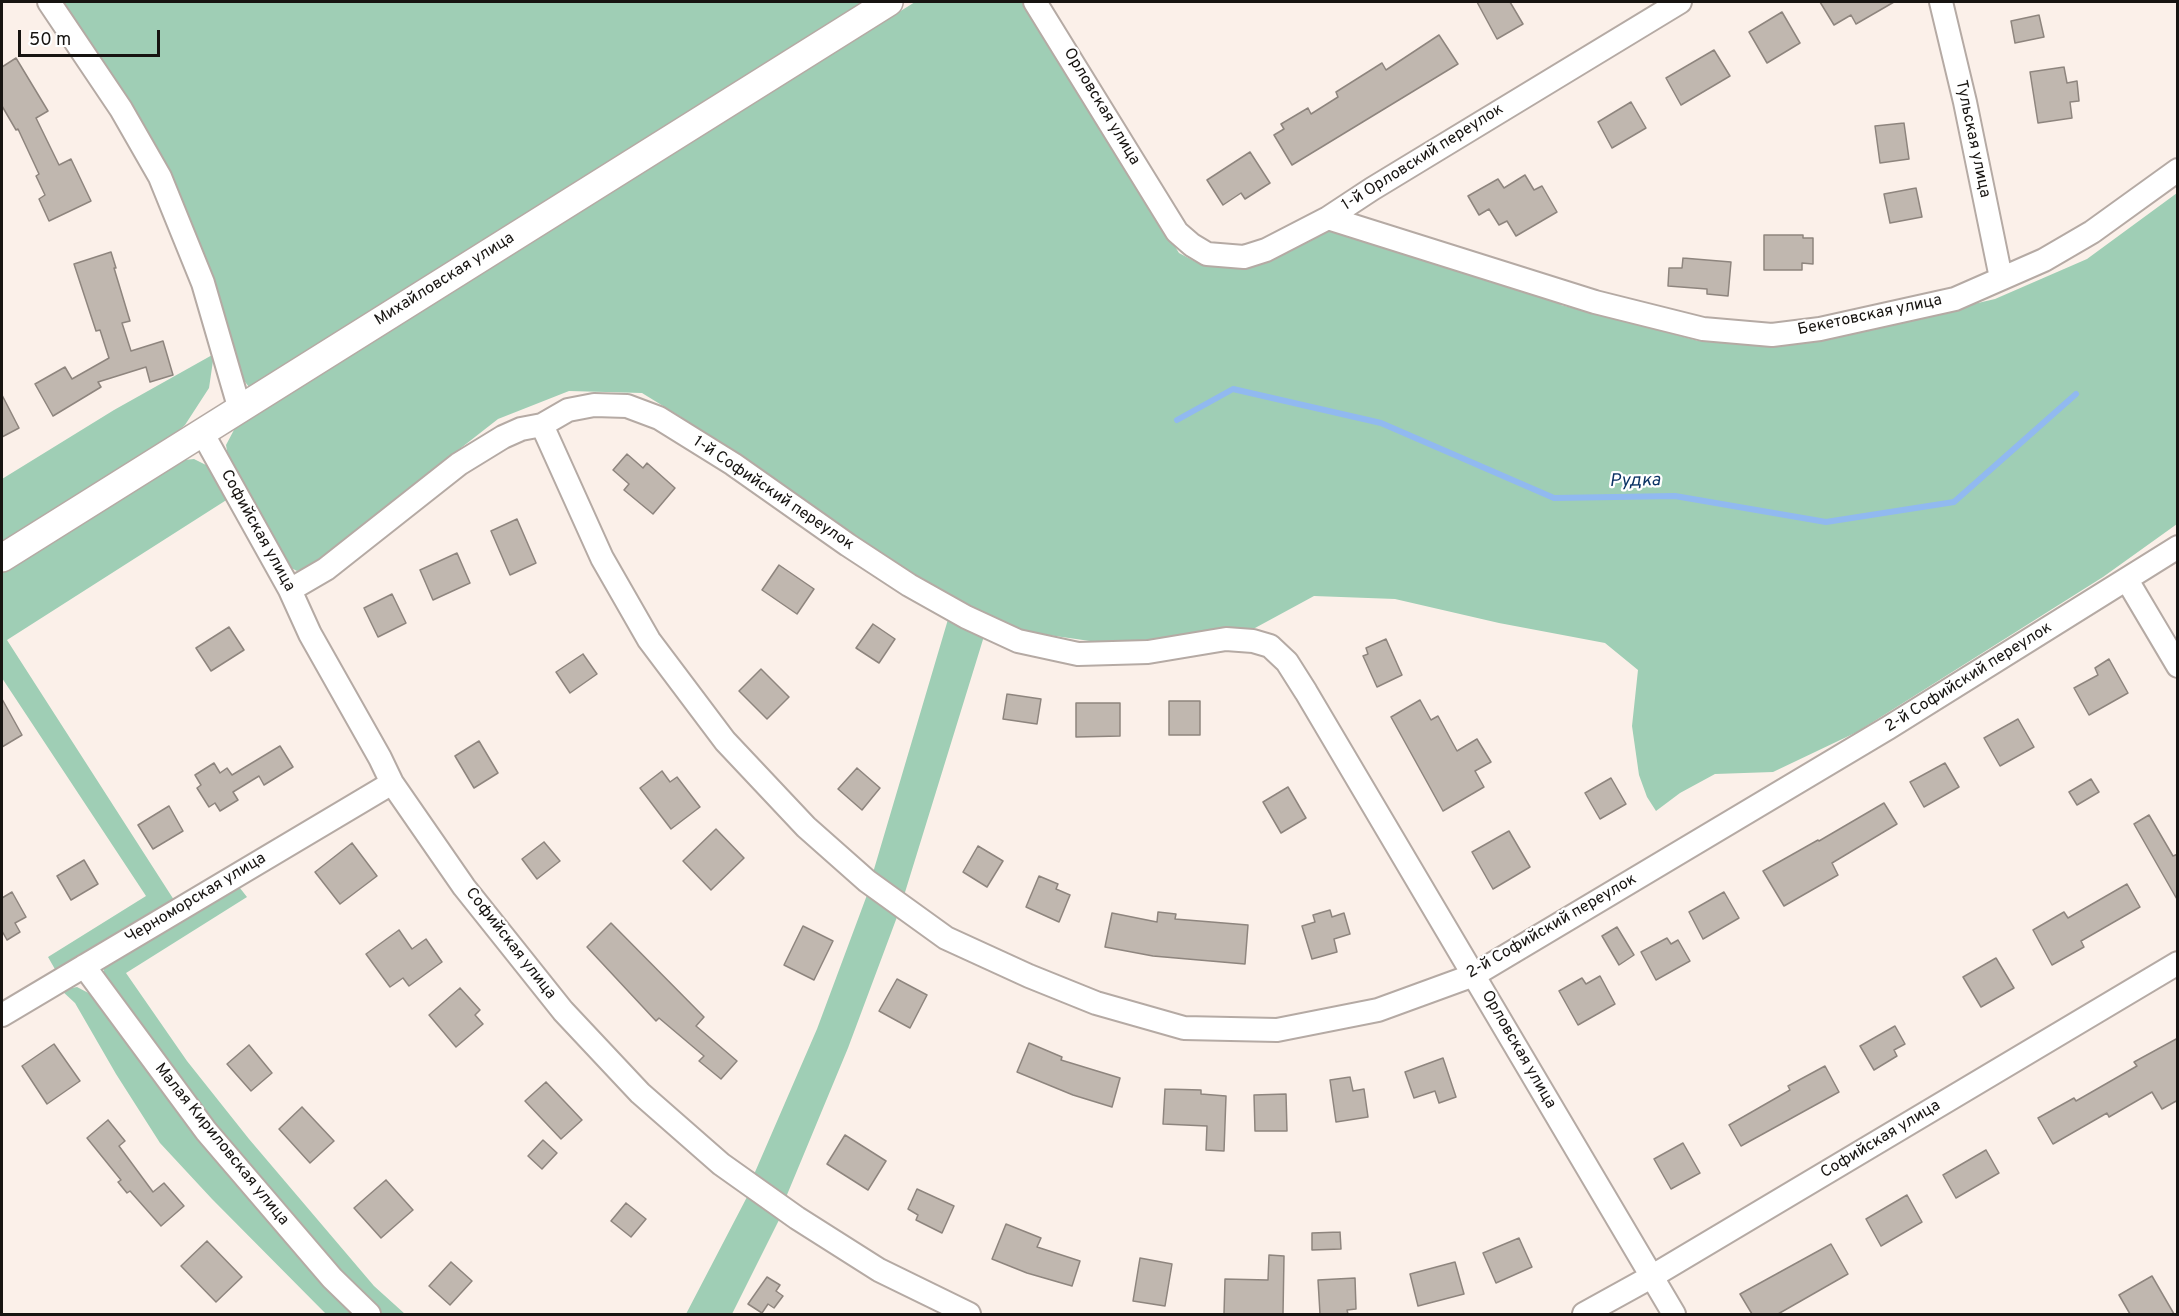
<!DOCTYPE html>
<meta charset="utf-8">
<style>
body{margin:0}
#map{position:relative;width:2179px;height:1316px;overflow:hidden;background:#fbf0e9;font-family:Overpass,sans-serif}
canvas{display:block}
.frame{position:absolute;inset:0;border:3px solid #171411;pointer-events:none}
.scale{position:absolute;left:18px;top:30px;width:142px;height:27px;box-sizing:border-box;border:3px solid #171411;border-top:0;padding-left:8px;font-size:18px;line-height:21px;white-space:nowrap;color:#171411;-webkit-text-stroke:4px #fff;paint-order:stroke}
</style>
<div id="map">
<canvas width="2179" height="1316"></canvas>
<div class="frame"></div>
<div class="scale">50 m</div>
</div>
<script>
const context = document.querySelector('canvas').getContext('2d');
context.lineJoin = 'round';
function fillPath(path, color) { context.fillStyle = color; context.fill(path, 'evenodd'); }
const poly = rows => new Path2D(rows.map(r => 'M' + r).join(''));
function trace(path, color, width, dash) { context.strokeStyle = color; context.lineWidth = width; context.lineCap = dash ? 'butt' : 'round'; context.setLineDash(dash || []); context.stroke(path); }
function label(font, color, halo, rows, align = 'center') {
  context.font = font + ' Overpass,sans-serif'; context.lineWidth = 4.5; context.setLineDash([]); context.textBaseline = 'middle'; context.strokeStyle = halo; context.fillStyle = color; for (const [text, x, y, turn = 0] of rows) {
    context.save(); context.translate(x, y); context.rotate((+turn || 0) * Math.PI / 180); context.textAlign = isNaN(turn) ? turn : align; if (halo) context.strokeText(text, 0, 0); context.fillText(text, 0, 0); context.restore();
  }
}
const green = poly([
 [61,2,869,2,249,387,235,369,192,231],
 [915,2,1023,2,1179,253,1196,262,1234,268,1277,254,1323,228,1560,301,1561,305,1699,341,1738,343,1935,313,1995,299,2087,259,2177,193,2177,524,2103,577,1857,732,1773,772,1715,774,1680,793,1656,811,1647,797,1639,775,1632,726,1638,670,1605,643,1499,623,1395,599,1314,596,1255,628,1177,639,1111,644,1027,632,989,620,855,540,681,417,642,393,569,391,498,419,310,566,297,571,282,563,229,463,226,445,235,428],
 [214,354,209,388,185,425,144,460,2,547,2,479,114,410],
 [194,459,208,466,228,499,7,640,174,900,56,971,48,957,146,896,2,678,2,571,174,461],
 [949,616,985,633,902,902,872,876],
 [236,883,247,897,126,973,187,1061,249,1139,374,1286,405,1314,382,1314,331,1265,236,1153,104,980,104,968,113,956],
 [867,895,897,917,848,1048,784,1202,752,1179,817,1029],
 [77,987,98,998,358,1314,326,1314,212,1199,160,1143,116,1074,75,1003,61,990],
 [747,1197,780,1218,732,1314,686,1314]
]);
const stream = poly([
 [1177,420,1233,389,1381,423,1554,498,1675,496,1826,522,1954,502,2076,394]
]);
const building = poly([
 [1477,2,1510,2,1523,24,1497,39,1477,2],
 [1820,2,1894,2,1856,24,1851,15,1834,25,1820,2],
 [1782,12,1800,43,1767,63,1749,32,1782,12],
 [2039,15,2044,37,2015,43,2011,21,2039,15],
 [1439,35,1458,64,1292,165,1274,135,1284,129,1281,124,1308,108,1311,114,1338,97,1336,92,1382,63,1386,70,1439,35],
 [1714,50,1730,76,1681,105,1666,78,1714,50],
 [16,58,48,111,36,118,59,165,71,159,91,201,49,221,39,199,45,195,36,176,39,174,18,129,16,130,2,106,2,67,16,58],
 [2064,67,2067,83,2077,81,2079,101,2070,102,2072,118,2038,123,2030,72,2064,67],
 [1631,102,1646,128,1612,148,1598,122,1631,102],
 [1904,123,1909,159,1880,163,1875,126,1904,123],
 [1250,152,1270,183,1245,199,1241,193,1223,205,1207,180,1250,152],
 [1525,175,1534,190,1542,186,1557,212,1516,236,1507,221,1499,225,1489,209,1479,215,1468,196,1498,179,1504,188,1525,175],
 [1916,188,1922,217,1890,223,1884,194,1916,188],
 [1764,235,1803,235,1803,238,1813,238,1813,264,1802,263,1802,270,1764,270,1764,235],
 [111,252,116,268,114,268,130,321,122,323,131,351,163,341,173,375,150,382,146,367,98,382,101,387,53,416,35,384,65,367,72,379,109,358,100,330,96,331,74,264,111,252],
 [1683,258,1731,262,1728,296,1707,294,1707,289,1668,286,1669,268,1682,268,1683,258],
 [2,395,19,428,2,437,2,395],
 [627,454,643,468,647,463,675,488,653,514,624,490,629,484,613,470,627,454],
 [517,519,536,563,510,575,491,531,517,519],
 [457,553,470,583,433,600,420,570,457,553],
 [779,565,814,589,797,614,762,590,779,565],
 [392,594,406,623,378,637,364,608,392,594],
 [873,624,895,639,879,663,856,648,873,624],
 [229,627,244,650,211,671,196,648,229,627],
 [1386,639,1402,675,1377,687,1363,656,1368,654,1366,648,1386,639],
 [583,654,597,674,570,693,556,672,583,654],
 [2109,659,2128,693,2089,715,2074,688,2098,675,2095,668,2109,659],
 [761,669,789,697,767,719,739,691,761,669],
 [1007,694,1041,699,1037,724,1003,719,1007,694],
 [2,699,22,735,2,747,2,699],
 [1420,700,1431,720,1438,716,1457,751,1477,739,1491,762,1475,771,1484,787,1443,811,1391,717,1420,700],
 [1169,701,1200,701,1200,735,1169,735,1169,701],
 [1076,703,1120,703,1120,736,1076,737,1076,703],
 [2018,719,2034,747,2000,766,1984,738,2018,719],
 [479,741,498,773,474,788,455,756,479,741],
 [280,746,293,767,264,785,259,776,233,792,238,800,220,811,215,803,209,807,197,788,201,785,195,775,214,763,220,773,227,768,232,775,280,746],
 [1945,763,1959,787,1924,807,1910,782,1945,763],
 [857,768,880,788,862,810,838,789,857,768],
 [662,771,670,782,677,777,700,807,671,829,640,788,662,771],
 [1611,778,1626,804,1600,819,1585,793,1611,778],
 [2091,779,2099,792,2077,805,2069,792,2091,779],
 [1288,787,1306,818,1281,833,1263,802,1288,787],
 [1884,803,1897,824,1832,863,1838,875,1784,906,1763,871,1818,840,1819,841,1884,803],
 [169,806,183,831,153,849,138,825,169,806],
 [2149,815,2173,856,2178,854,2178,901,2134,824,2149,815],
 [716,829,744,858,711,890,683,861,716,829],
 [1509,831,1530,867,1493,889,1472,852,1509,831],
 [544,842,560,861,537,879,522,859,544,842],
 [352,843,377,876,340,904,315,872,352,843],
 [978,846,1003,861,987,887,963,872,978,846],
 [84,860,98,884,71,900,57,876,84,860],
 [1039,876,1058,884,1056,889,1070,895,1059,922,1026,907,1039,876],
 [2127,884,2140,907,2081,941,2084,947,2052,965,2033,930,2064,912,2068,918,2127,884],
 [12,892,26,917,15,923,20,932,7,940,2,931,2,898,12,892],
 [1724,892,1739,918,1703,939,1689,912,1724,892],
 [1330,910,1332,917,1344,913,1350,934,1334,939,1337,952,1312,959,1302,926,1315,922,1313,915,1330,910],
 [1158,912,1176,914,1175,919,1248,925,1245,964,1153,956,1105,947,1112,913,1157,922,1158,912],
 [611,923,704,1017,696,1026,737,1061,721,1079,699,1061,704,1056,659,1018,656,1021,587,947,611,923],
 [803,926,833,941,814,980,784,965,803,926],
 [1617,927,1634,955,1619,965,1602,936,1617,927],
 [399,930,412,949,426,939,442,962,409,986,403,978,390,987,366,954,399,930],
 [1667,938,1671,944,1678,940,1690,961,1656,980,1641,952,1667,938],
 [1996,958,2014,988,1981,1007,1963,977,1996,958],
 [1600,976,1615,1004,1578,1025,1559,991,1582,978,1586,984,1600,976],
 [897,979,927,995,910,1028,879,1011,897,979],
 [460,988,480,1010,475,1015,483,1024,456,1047,429,1015,460,988],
 [1895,1026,1905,1044,1894,1050,1897,1056,1874,1070,1860,1046,1895,1026],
 [2178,1038,2178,1100,2162,1109,2152,1092,2109,1117,2107,1113,2053,1144,2038,1118,2074,1098,2076,1101,2137,1066,2134,1062,2178,1038],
 [1029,1043,1062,1057,1061,1060,1120,1078,1112,1107,1073,1095,1017,1072,1029,1043],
 [54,1044,80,1081,47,1104,22,1066,54,1044],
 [249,1045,272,1073,251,1091,227,1064,249,1045],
 [1443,1058,1456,1097,1439,1103,1435,1091,1414,1098,1405,1072,1443,1058],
 [1825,1066,1839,1092,1741,1146,1729,1125,1790,1090,1788,1086,1825,1066],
 [1350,1077,1353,1091,1364,1089,1368,1117,1336,1122,1330,1080,1350,1077],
 [546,1082,582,1120,561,1139,525,1101,546,1082],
 [1165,1089,1201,1090,1201,1094,1226,1096,1224,1151,1206,1150,1207,1126,1163,1124,1165,1089],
 [1286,1094,1287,1131,1255,1131,1254,1095,1286,1094],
 [302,1107,334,1141,310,1163,279,1129,302,1107],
 [108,1120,125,1141,119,1146,153,1192,164,1183,184,1206,161,1226,130,1191,127,1193,118,1182,121,1180,87,1138,108,1120],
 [845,1135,886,1161,868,1190,827,1164,845,1135],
 [543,1140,557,1153,542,1169,528,1156,543,1140],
 [1683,1143,1700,1173,1671,1189,1654,1159,1683,1143],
 [1986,1150,1999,1173,1956,1198,1943,1175,1986,1150],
 [386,1180,413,1210,381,1238,354,1208,386,1180],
 [917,1189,954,1206,942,1233,916,1220,918,1215,908,1209,917,1189],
 [1907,1195,1922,1222,1881,1246,1866,1219,1907,1195],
 [626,1203,646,1219,631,1237,611,1221,626,1203],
 [1006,1224,1041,1238,1037,1247,1080,1261,1072,1286,1027,1273,992,1259,1006,1224],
 [1340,1232,1341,1249,1312,1250,1312,1233,1340,1232],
 [1519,1238,1532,1267,1496,1283,1483,1253,1519,1238],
 [207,1241,242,1277,216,1302,181,1266,207,1241],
 [1831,1244,1848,1274,1778,1314,1752,1314,1740,1294,1831,1244],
 [1269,1255,1284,1256,1283,1314,1224,1314,1225,1279,1268,1280,1269,1255],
 [1140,1258,1172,1264,1165,1306,1133,1301,1140,1258],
 [451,1262,472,1281,450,1305,429,1286,451,1262],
 [1455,1262,1464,1294,1418,1306,1410,1274,1455,1262],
 [2152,1276,2174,1314,2130,1314,2119,1295,2152,1276],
 [767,1277,780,1285,776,1291,783,1296,774,1308,768,1304,762,1313,748,1304,767,1277],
 [1355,1278,1356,1309,1347,1310,1348,1314,1320,1314,1318,1280,1355,1278]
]);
const minor = poly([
 [49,2,121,109,160,177,203,283,240,410],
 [1035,2,1177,232,1192,245,1207,254,1244,257,1266,250,1328,218,1372,189,1680,2],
 [1941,2,1965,102,2001,278],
 [1328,218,1595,302,1703,329,1772,335,1820,329,1955,299,2044,260,2092,232,2178,170],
 [542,425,602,558,649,640,725,741,806,827,867,881,946,938,1029,976,1096,1003,1184,1028,1277,1030,1378,1010,1474,975,1888,728,2178,547],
 [203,434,290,590,310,634,380,758,392,783,464,887,563,1011,640,1093,721,1164,797,1218,879,1270,969,1314],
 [2127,580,2178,666],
 [290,590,326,569,459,464,503,437,521,429,542,425,568,410,594,405,627,406,659,418,733,464,848,545,909,585,966,617,1018,641,1078,654,1148,652,1226,639,1253,641,1270,646,1287,662,1306,692,1674,1314],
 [84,966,206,1131,332,1278,369,1314],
 [2,1015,392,783],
 [1584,1314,1651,1277,2178,963]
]);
const tertiary = poly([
 [2,558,889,2]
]);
const streetNames = [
 ["Орловская улица",1101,107,59],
 ["Тульская улица",1972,139,78],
 ["1-й Орловский переулок",1423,158,-32],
 ["Михайловская улица",445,280,-32],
 ["Бекетовская улица",1870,316,-12],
 ["1-й Софийский переулок",773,494,34],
 ["Софийская улица",257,531,61],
 ["2-й Софийский переулок",1969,678,-32],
 ["Черноморская улица",196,899,-31],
 ["2-й Софийский переулок",1552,927,-30],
 ["Софийская улица",510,944,52],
 ["Орловская улица",1518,1050,60],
 ["Софийская улица",1881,1140,-31],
 ["Малая Кириловская улица",221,1145,51]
];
const waterNames = [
 ["Рудка",1635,482,-1]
];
fillPath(green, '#9fceb5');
trace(stream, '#91b9f0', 6);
fillPath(building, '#c0b7af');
trace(building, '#8e857e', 1.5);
trace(minor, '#b5aaa4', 26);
trace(tertiary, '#b5aaa4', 30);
trace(minor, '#fff', 22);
trace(tertiary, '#fff', 27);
label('16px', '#171411', '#fff', streetNames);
label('italic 18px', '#0b3364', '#fff', waterNames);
</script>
